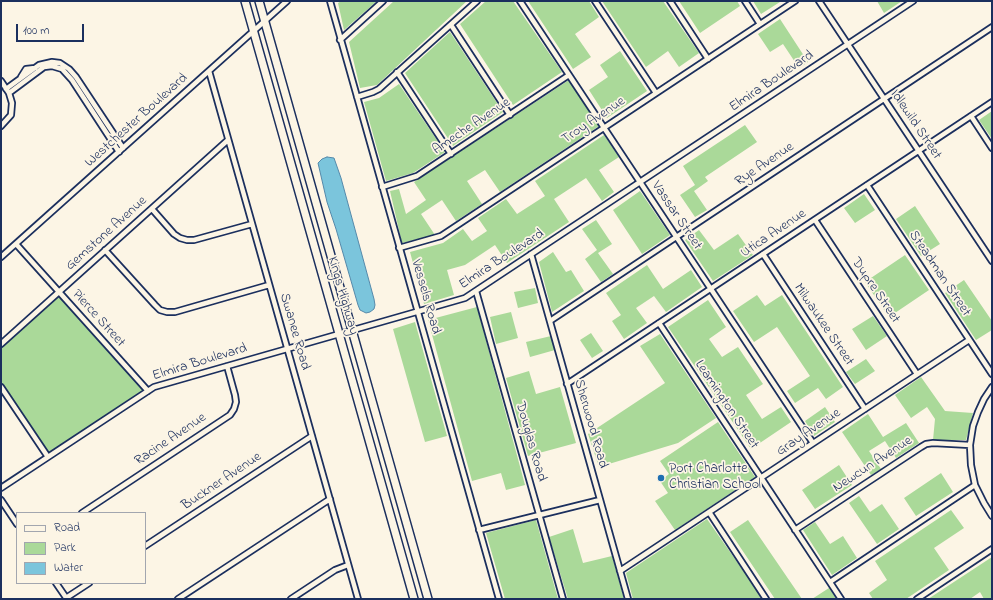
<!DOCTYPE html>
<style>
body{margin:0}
#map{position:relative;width:993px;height:600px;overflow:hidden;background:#fcf5e5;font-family:"Indie Flower",sans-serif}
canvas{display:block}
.frame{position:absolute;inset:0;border:2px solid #1b2f5e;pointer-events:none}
.legend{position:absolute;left:16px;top:512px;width:130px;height:72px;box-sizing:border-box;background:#fcf5e5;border:1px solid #a2a6af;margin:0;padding:5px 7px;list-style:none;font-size:12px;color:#1b2f5e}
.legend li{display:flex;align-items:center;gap:8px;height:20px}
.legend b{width:20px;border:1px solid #a2a6af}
.scale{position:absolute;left:16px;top:24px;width:68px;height:18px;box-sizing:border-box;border:2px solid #1b2f5e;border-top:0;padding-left:5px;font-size:12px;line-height:14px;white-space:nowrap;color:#1b2f5e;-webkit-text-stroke:3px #fcf5e5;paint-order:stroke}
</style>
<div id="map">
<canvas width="993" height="600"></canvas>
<div class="frame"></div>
<ul class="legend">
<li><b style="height:5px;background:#fcf5e5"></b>Road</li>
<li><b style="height:11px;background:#aad999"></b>Park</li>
<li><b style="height:11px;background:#7bc5dc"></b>Water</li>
</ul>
<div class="scale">100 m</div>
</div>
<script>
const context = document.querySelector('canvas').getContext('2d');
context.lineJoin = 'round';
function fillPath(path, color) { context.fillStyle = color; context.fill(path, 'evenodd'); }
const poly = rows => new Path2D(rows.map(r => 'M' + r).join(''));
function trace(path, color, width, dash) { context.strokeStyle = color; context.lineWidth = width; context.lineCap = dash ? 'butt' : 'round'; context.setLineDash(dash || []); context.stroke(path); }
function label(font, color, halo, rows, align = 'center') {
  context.font = font + ' "Indie Flower",sans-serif'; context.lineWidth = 3.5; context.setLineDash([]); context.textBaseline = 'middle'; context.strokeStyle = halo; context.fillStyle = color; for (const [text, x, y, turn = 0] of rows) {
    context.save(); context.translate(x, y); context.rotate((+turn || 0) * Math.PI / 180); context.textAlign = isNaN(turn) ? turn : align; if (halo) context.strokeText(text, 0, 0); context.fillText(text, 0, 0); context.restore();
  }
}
const green = poly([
 [341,1,377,1,344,30,338,3],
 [394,1,467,1,377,85,360,88,349,42],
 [486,1,513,1,562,72,513,105,460,24],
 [528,1,589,1,599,17,575,34,591,57,573,69],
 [602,1,663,1,699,53,679,67,668,51,646,67],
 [679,1,737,1,740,6,700,33],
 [753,1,779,1,780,2,761,14],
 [877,1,902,1,884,13],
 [780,19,808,62,799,68,783,44,770,52,758,34],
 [450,32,503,112,453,146,405,73],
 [620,51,647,91,607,118,589,90,608,77,600,65],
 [569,80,599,126,500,192,485,170,467,181,482,204,456,221,442,200,421,214,435,235,402,243,390,191,399,189,406,214,426,200,414,182],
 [399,84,445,152,413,173,386,181,364,102,379,98],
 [992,111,992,139,979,120],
 [745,125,757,142,705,177,708,181,694,191,707,210,695,217,680,195,695,185,683,166],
 [604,135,619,157,599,170,614,192,602,201,586,178,554,199,569,222,507,263,495,245,465,265,447,270,454,295,424,304,410,252,443,243,463,229,472,241,487,231,478,218,506,199,517,214,545,196,535,181],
 [640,191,670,235,642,254,613,210],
 [864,194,875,210,855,223,844,208],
 [915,206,940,244,921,256,896,219],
 [596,220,612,244,598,253,613,274,601,282,585,259,597,250,582,229],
 [699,230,714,250,738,234,753,255,713,281,685,240],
 [553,252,566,272,571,270,584,291,552,312,539,262],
 [905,255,929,290,889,317,865,282],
 [647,265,663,289,691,270,702,287,666,312,654,296,636,308,647,323,624,339,612,321,621,315,606,293],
 [964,280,992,321,992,330,976,340,945,293],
 [535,288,538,303,518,308,514,292],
 [757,295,765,306,782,295,843,387,826,399,818,388,795,403,787,391,810,376,777,327,754,342,733,311],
 [59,296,144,391,49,453,1,381,1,348],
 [708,300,726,327,709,339,722,357,738,347,763,384,746,395,762,419,781,407,791,422,751,449,668,327],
 [477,307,525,485,506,490,501,473,472,481,428,320],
 [511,312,518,338,496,344,490,317],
 [873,316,887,336,866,350,852,329],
 [415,322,447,436,425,442,393,329],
 [591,333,603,351,592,358,580,340],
 [660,334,716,418,678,443,599,467,588,434,665,383,640,346],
 [551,336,555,350,530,357,526,342],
 [866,359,875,371,855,384,846,372],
 [529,371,536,394,560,387,576,443,528,456,506,378],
 [921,377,945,411,973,413,966,440,933,440,935,419,927,407,911,418,895,395],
 [825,407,835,422,814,436,805,421],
 [868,414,883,437,906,423,919,443,896,458,885,441,869,451,881,469,871,475,842,432],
 [718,422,755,477,675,530,655,501,668,493,660,481,669,474,660,461],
 [839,465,852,485,815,509,802,490],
 [941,473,953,492,916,516,904,498],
 [859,496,870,512,882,504,899,529,877,544,849,503],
 [951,510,964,528,934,548,949,570,906,599,873,599,869,593,887,580,875,561],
 [707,519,763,599,633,599,626,573],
 [536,520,558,599,505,599,486,533],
 [748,520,802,599,775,599,730,532],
 [815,522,830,544,843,536,857,558,832,575,803,530],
 [573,529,583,563,612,556,624,599,568,599,549,537],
 [992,557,992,599,984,599,980,592,970,599,928,599],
 [829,588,837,599,812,599]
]);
const water = poly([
 [327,157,334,158,341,178,374,299,375,305,374,309,370,312,366,313,360,310,358,305,336,229,327,202,318,163,322,159,327,157]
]);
const street = poly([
 [330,1,499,599],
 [520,1,813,443],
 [595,1,656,93],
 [670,1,708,59],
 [745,1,760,24],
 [819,1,992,261],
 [451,25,510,115],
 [340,40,383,1],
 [209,71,358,599],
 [397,72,451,154],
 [21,77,26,69,35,68],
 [1,81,9,93,12,103,11,115,1,126],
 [6,89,39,65,52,62,60,63,69,69,76,77,123,148],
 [9,93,44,67,52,66,62,69,72,80,119,152],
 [357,97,373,92,379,89,477,1],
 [971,116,992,148],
 [867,185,992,374],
 [382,187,417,176,569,75],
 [152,209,174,234,180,238,187,240,194,240,252,224],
 [815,220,917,374],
 [16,244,148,391],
 [399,248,441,236,795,1],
 [105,250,155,305,160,310,167,312,175,312,269,285],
 [531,254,628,599],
 [763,254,865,409],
 [1,257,287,1],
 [476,291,563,599],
 [550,321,992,27],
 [659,323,841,599],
 [1,344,228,140],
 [567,384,992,102],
 [1,387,48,457],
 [992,387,984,399,978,412,973,426,970,445,971,465,975,485,984,503,992,516],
 [1,488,154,387,465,298,913,1],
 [1,500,17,524],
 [709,512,766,599],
 [82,513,230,415,234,409,236,402,235,395,227,366],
 [479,530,600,500],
 [795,530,921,447,926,444,933,443,970,445],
 [145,546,312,436],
 [620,571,969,340],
 [830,582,975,485],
 [56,583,67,599],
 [66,598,89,583],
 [178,599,330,499],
 [291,599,335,570,348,565],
 [917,599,992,549]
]);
const secondary = poly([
 [245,1,414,599],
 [259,1,428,599]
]);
const markers = [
 [661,478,4,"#1f6fb2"]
];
const streetNames = [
 ["Elmira Boulevard",772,82,-34],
 ["Westchester Boulevard",137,121,-42],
 ["Troy Avenue",594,121,-34],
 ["Idlewild Street",915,125,56],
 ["Ameche Avenue",472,127,-34],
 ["Rye Avenue",765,165,-34],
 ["Vassar Street",676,216,56],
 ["Gemstone Avenue",107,234,-42],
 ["Utica Avenue",774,234,-34],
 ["Elmira Boulevard",502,260,-33],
 ["Steadman Street",939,274,56],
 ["Dupre Street",875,291,56],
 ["Kings Highway",342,296,74],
 ["Vessels Road",425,297,74],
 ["Pierce Street",98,319,48],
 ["Milwaukee Street",823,325,56],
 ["Swanee Road",294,332,74],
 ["Elmira Boulevard",200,363,-17],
 ["Leamington Street",726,405,56],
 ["Sherwood Road",590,424,74],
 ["Gray Avenue",809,433,-34],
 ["Racine Avenue",171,440,-34],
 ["Douglas Road",530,442,74],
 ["Newcun Avenue",873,465,-33],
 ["Buckner Avenue",222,482,-34]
];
const poiNames = [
 ["Port Charlotte",669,470],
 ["Christian School",669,486]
];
fillPath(green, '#aad999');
fillPath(water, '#7bc5dc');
trace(water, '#5589aa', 1);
trace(street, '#1b2f5e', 8);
trace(secondary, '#1b2f5e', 10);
trace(street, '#fcf5e5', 4.5);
trace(secondary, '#fcf5e5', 7);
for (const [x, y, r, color] of markers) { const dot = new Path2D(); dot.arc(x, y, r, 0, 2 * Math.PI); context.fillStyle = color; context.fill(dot); trace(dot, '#fcf5e5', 1.5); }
label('14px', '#1b2f5e', '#fcf5e5', streetNames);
label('14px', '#1b2f5e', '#fcf5e5', poiNames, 'left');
</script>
